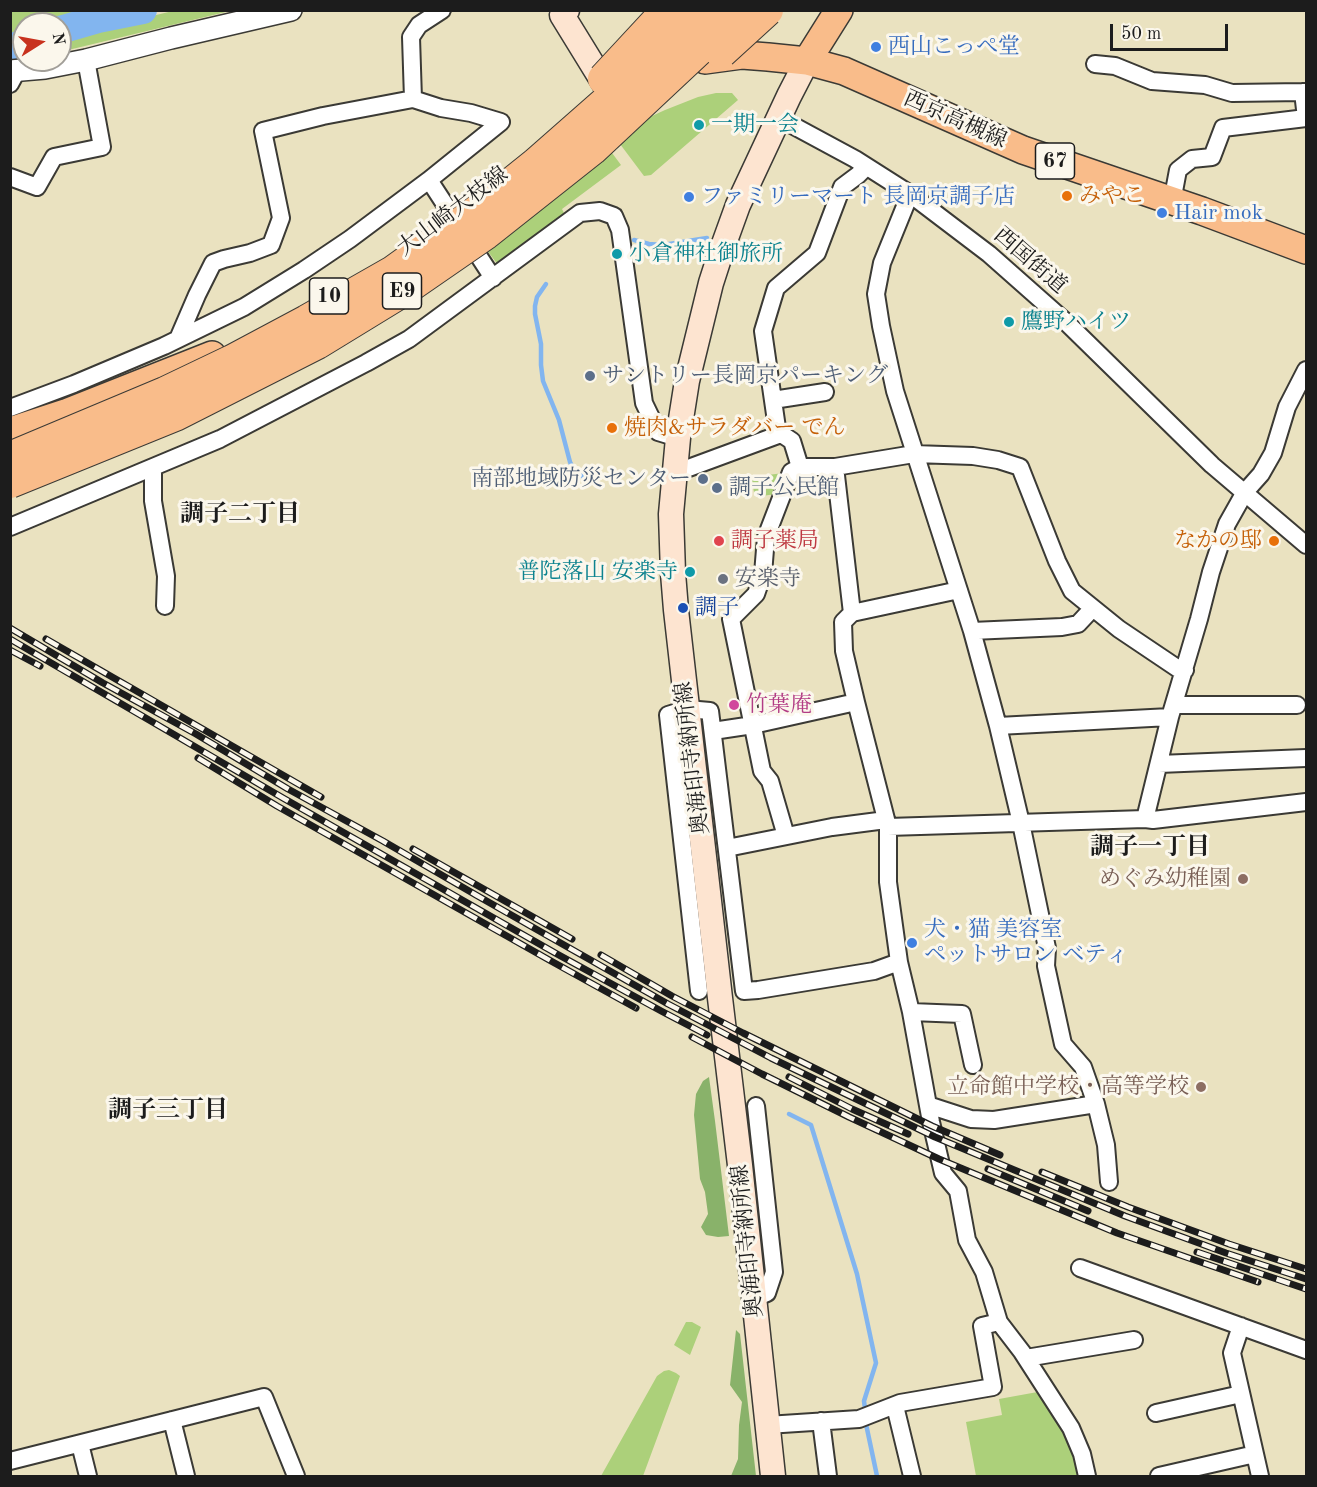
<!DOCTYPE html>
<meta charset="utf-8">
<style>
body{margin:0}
#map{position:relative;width:1317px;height:1487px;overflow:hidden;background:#eae2c0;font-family:"Old Standard TT",serif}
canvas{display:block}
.frame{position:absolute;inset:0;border:12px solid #1c1c1c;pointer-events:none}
.north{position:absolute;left:12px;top:12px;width:60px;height:60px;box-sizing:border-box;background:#fbf7ec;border:2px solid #a29f99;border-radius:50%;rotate:79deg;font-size:16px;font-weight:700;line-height:24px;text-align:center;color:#1c1c1c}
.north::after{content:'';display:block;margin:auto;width:21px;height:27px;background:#c8321e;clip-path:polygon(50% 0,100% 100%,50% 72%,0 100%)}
.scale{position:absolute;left:1110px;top:24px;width:118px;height:27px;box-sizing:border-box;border:3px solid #1c1c1c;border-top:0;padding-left:8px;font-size:18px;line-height:21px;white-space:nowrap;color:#1c1c1c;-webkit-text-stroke:4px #fbf7ec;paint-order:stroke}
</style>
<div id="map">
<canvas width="1317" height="1487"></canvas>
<div class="frame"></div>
<div class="north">N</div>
<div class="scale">50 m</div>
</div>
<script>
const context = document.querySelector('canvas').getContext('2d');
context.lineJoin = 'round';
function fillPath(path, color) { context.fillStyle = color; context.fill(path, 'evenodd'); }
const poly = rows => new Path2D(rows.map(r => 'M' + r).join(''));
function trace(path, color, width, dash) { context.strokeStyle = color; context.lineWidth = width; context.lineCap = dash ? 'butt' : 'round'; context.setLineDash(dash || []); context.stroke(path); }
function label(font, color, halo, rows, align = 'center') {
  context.font = font + ' "Old Standard TT","Noto Serif JP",serif'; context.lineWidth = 6; context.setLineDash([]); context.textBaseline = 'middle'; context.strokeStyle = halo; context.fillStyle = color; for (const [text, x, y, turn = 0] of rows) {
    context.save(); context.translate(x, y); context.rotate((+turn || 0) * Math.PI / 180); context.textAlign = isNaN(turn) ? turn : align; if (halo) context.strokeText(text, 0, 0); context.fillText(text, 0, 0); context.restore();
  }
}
const green = poly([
 [11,10,103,10,103,11,35,24,24,24,24,29,11,35],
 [177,10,230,11,60,52,60,38],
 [716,93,732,93,738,100,651,175,644,176,614,136,626,128,665,110,698,97],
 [598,134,621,165,562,209,565,215,498,265,472,230],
 [784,473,776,494,755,497,751,477],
 [686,1322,692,1322,701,1327,690,1355,674,1345],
 [669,1370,676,1373,680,1376,643,1476,601,1476,657,1376,664,1371],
 [1043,1391,1067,1429,1083,1476,976,1476,966,1422,1002,1415,999,1399]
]);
const forest = poly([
 [709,1077,715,1121,729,1236,718,1237,706,1235,701,1227,708,1214,705,1192,700,1179,694,1115,696,1094,703,1081],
 [736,1330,740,1334,756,1476,731,1476,738,1459,739,1425,742,1402,730,1385]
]);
const stream = poly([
 [634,240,649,244,663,245,707,238],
 [546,284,537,297,535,306,535,314,541,344,541,365,543,381,559,420,570,462,573,468,584,478],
 [789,1114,811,1125,857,1274,876,1363,864,1401,865,1409],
 [866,1424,877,1476]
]);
const river = poly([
 [60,30,98,19,143,10],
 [10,48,24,43]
]);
const minor = poly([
 [1095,64,1115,66,1152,81,1205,85,1232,93,1303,92],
 [10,84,17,71],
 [413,99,411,37,419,25,442,10],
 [779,118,855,159,910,194,989,254,1067,323,1212,465,1306,545],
 [10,177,37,187,54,157,102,147,86,60],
 [910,194,882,263,876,294,881,326,895,391,972,631,998,726,1021,823,1047,948,1046,966,1063,1044,1083,1067,1096,1104,1106,1145,1109,1182],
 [1172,202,1178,170,1192,159,1212,157,1223,128,1306,118,1303,92,1306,92],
 [178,339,197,295,213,263,224,259,250,253,271,245,281,218,263,131,323,116,413,99,441,108,471,113,501,122,429,180],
 [773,400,825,392],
 [10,408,74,384,164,346,244,307,304,270,350,239,429,180,493,278],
 [778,435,763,331,776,288,817,253,842,187,858,175,866,167],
 [153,467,153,501,166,576,165,606],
 [835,467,852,613,843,622,844,651,856,702,888,827,888,882,899,962,911,1012,931,1122,943,1173,958,1191,967,1240,984,1272,999,1322,1022,1352,1071,1428,1082,1454,1087,1476],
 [675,473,778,435,783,435,792,441,800,467,835,467,914,454,973,456,998,460,1020,467,1057,561,1072,591,1119,629,1177,668,1185,670],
 [10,527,220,439,366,363,409,339,580,213,600,211,614,216,620,230,644,403,658,432,678,438],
 [852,613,959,590],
 [972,631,1062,627,1078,624,1092,609],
 [1174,705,1297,705],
 [998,726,1170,717],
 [713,731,753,725,856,702],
 [1159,764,1306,758],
 [1145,819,1153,820,1306,802],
 [888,827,1145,819,1170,717,1199,619,1211,572,1227,524,1245,492,1261,474,1273,453,1287,407,1306,370],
 [786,836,770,781,762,771,731,619,756,594,763,574,766,537,791,472,800,467],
 [727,848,832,827,886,820],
 [699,991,668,715,687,709,710,711,744,991,758,990,874,971,899,962],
 [911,1012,962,1014,973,1065],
 [928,1105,971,1119,994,1120,1096,1104],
 [1080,1268,1306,1350],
 [753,1299,767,1293,774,1272,756,1106],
 [1241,1326,1232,1353,1260,1476],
 [1026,1358,1134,1340],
 [895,1406,912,1476],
 [1156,1413,1241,1394],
 [172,1420,186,1476],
 [821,1421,828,1476],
 [767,1425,859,1419,900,1403,993,1387,982,1326,999,1322],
 [80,1444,88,1476],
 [10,1461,264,1397,296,1476],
 [1159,1476,1255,1454]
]);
const tertiary = poly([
 [10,71,45,68,86,60,171,38,291,10]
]);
const secondary = poly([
 [567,10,562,15,610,93],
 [773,1476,740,1165,720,998,676,610,673,573,671,514,678,438,687,381,711,283,721,252,738,205,789,96,807,61]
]);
const primary = poly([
 [705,60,742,55,768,57,807,61,844,71,1023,150,1202,211,1306,250],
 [807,61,839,10],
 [10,431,68,412,212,355]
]);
const rail = poly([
 [10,628,103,683,196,734,288,789,383,841,476,895,668,1004,771,1058,935,1137,1125,1216,1226,1253,1306,1279],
 [10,639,283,798,557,954,663,1012,707,1035],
 [46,639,321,797],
 [10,650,40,666],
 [198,758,277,806,551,961,636,1008],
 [413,849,572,939],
 [601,955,672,996,743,1033,932,1126,1000,1155],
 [692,1037,762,1074,849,1117,939,1159,1117,1233,1258,1282],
 [789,1077,852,1109,908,1134],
 [988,1169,1088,1211],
 [1042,1172,1128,1207,1229,1244,1306,1269],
 [1197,1252,1306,1289]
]);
const motorwayBridge = poly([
 [721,52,767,10],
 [604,79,668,10],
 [10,458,165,393,232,361,307,321,393,272,475,213,536,164,636,76,702,10],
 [10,482,175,415,317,343,402,291,486,233,592,149,702,46,735,10]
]);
const markers = [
 [876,47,6,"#3f7fe0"],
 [699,125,6,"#0f9aa8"],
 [1067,196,6,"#e8710a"],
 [689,197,6,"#3f7fe0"],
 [1162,213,6,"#3f7fe0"],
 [617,254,6,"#0f9aa8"],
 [1009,322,6,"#0f9aa8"],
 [590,376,6,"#5c6f8a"],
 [612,428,6,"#e8710a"],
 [703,479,6,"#5c6f8a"],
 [717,488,6,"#5c6f8a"],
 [719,541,6,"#e0444e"],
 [1274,541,6,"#e8710a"],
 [690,572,6,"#0f9aa8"],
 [723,579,6,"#6b7280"],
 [683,608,6,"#1a4fb4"],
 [734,705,6,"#d1479c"],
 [1243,879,6,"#8d6e63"],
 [912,943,6,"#3f7fe0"],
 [1201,1087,6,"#8d6e63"]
];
const shields = [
 [1055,161,39],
 [402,291,39],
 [329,296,39]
];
const shieldNames = [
 ["67",1055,161],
 ["E9",402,291],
 ["10",329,296]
];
const shopNames = [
 ["西山こっぺ堂",888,47],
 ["ファミリーマート 長岡京調子店",701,197],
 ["Hair mok",1174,213],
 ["犬・猫 美容室",924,930],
 ["ペットサロン ベティ",924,955]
];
const streetNames = [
 ["西京高槻線",955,120,24],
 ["大山崎大枝線",453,212,-37],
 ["西国街道",1030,261,41],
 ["奥海印寺納所線",693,758,-97],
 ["奥海印寺納所線",748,1241,-96]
];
const cultureNames = [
 ["一期一会",711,125],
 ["小倉神社御旅所",629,254],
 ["鷹野ハイツ",1021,322],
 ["普陀落山 安楽寺",678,572,"right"]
];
const foodNames = [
 ["みやこ",1079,196],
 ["焼肉&サラダバー でん",624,428],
 ["なかの邸",1262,541,"right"]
];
const serviceNames = [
 ["サントリー長岡京パーキング",602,376],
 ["南部地域防災センター",691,479,"right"],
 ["調子公民館",729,488]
];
const healthNames = [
 ["調子薬局",731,541]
];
const worshipNames = [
 ["安楽寺",735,579]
];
const transitNames = [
 ["調子",695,608]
];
const hotelNames = [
 ["竹葉庵",746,705]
];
const educationNames = [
 ["めぐみ幼稚園",1231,879],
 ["立命館中学校・高等学校",1189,1087]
];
const neighbourhoodNames = [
 ["調子二丁目",240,515],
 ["調子一丁目",1150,848],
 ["調子三丁目",168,1111]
];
fillPath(green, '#acd07a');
fillPath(forest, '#89b26a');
trace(stream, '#82b5ef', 4.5);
trace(river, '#82b5ef', 28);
trace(minor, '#3b3a35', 20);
trace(tertiary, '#3b3a35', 24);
trace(secondary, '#3b3a35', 27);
trace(primary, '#3b3a35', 30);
trace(minor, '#fff', 16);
trace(tertiary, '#fff', 21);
trace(secondary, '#fde4d0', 24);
trace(primary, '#f9bc8a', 27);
trace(rail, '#1c1c1c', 7);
trace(rail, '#fbf7ec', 4.5, [14]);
trace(motorwayBridge, '#3b3a35', 34, []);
trace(motorwayBridge, '#f9bc8a', 32);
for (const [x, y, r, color] of markers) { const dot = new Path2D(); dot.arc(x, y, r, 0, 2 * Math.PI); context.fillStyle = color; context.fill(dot); trace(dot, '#fbf7ec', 2); }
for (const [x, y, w] of shields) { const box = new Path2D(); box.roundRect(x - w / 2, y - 18, w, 36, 4.5); context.fillStyle = '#fbf7ec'; context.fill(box); trace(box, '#1c1c1c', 1.5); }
label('bold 21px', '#1c1c1c', null, shieldNames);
label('22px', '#366cbe', '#fbf7ec', shopNames, 'left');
label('22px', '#1c1c1c', '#fbf7ec', streetNames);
label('22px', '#0d838f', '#fbf7ec', cultureNames, 'left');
label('22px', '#c56008', '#fbf7ec', foodNames, 'left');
label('22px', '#4e5e75', '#fbf7ec', serviceNames, 'left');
label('22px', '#be3a42', '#fbf7ec', healthNames, 'left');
label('22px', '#5b616d', '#fbf7ec', worshipNames, 'left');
label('22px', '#164399', '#fbf7ec', transitNames, 'left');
label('22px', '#b23c85', '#fbf7ec', hotelNames, 'left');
label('22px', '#785e54', '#fbf7ec', educationNames, 'right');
label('bold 24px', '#1c1c1c', '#fbf7ec', neighbourhoodNames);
</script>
